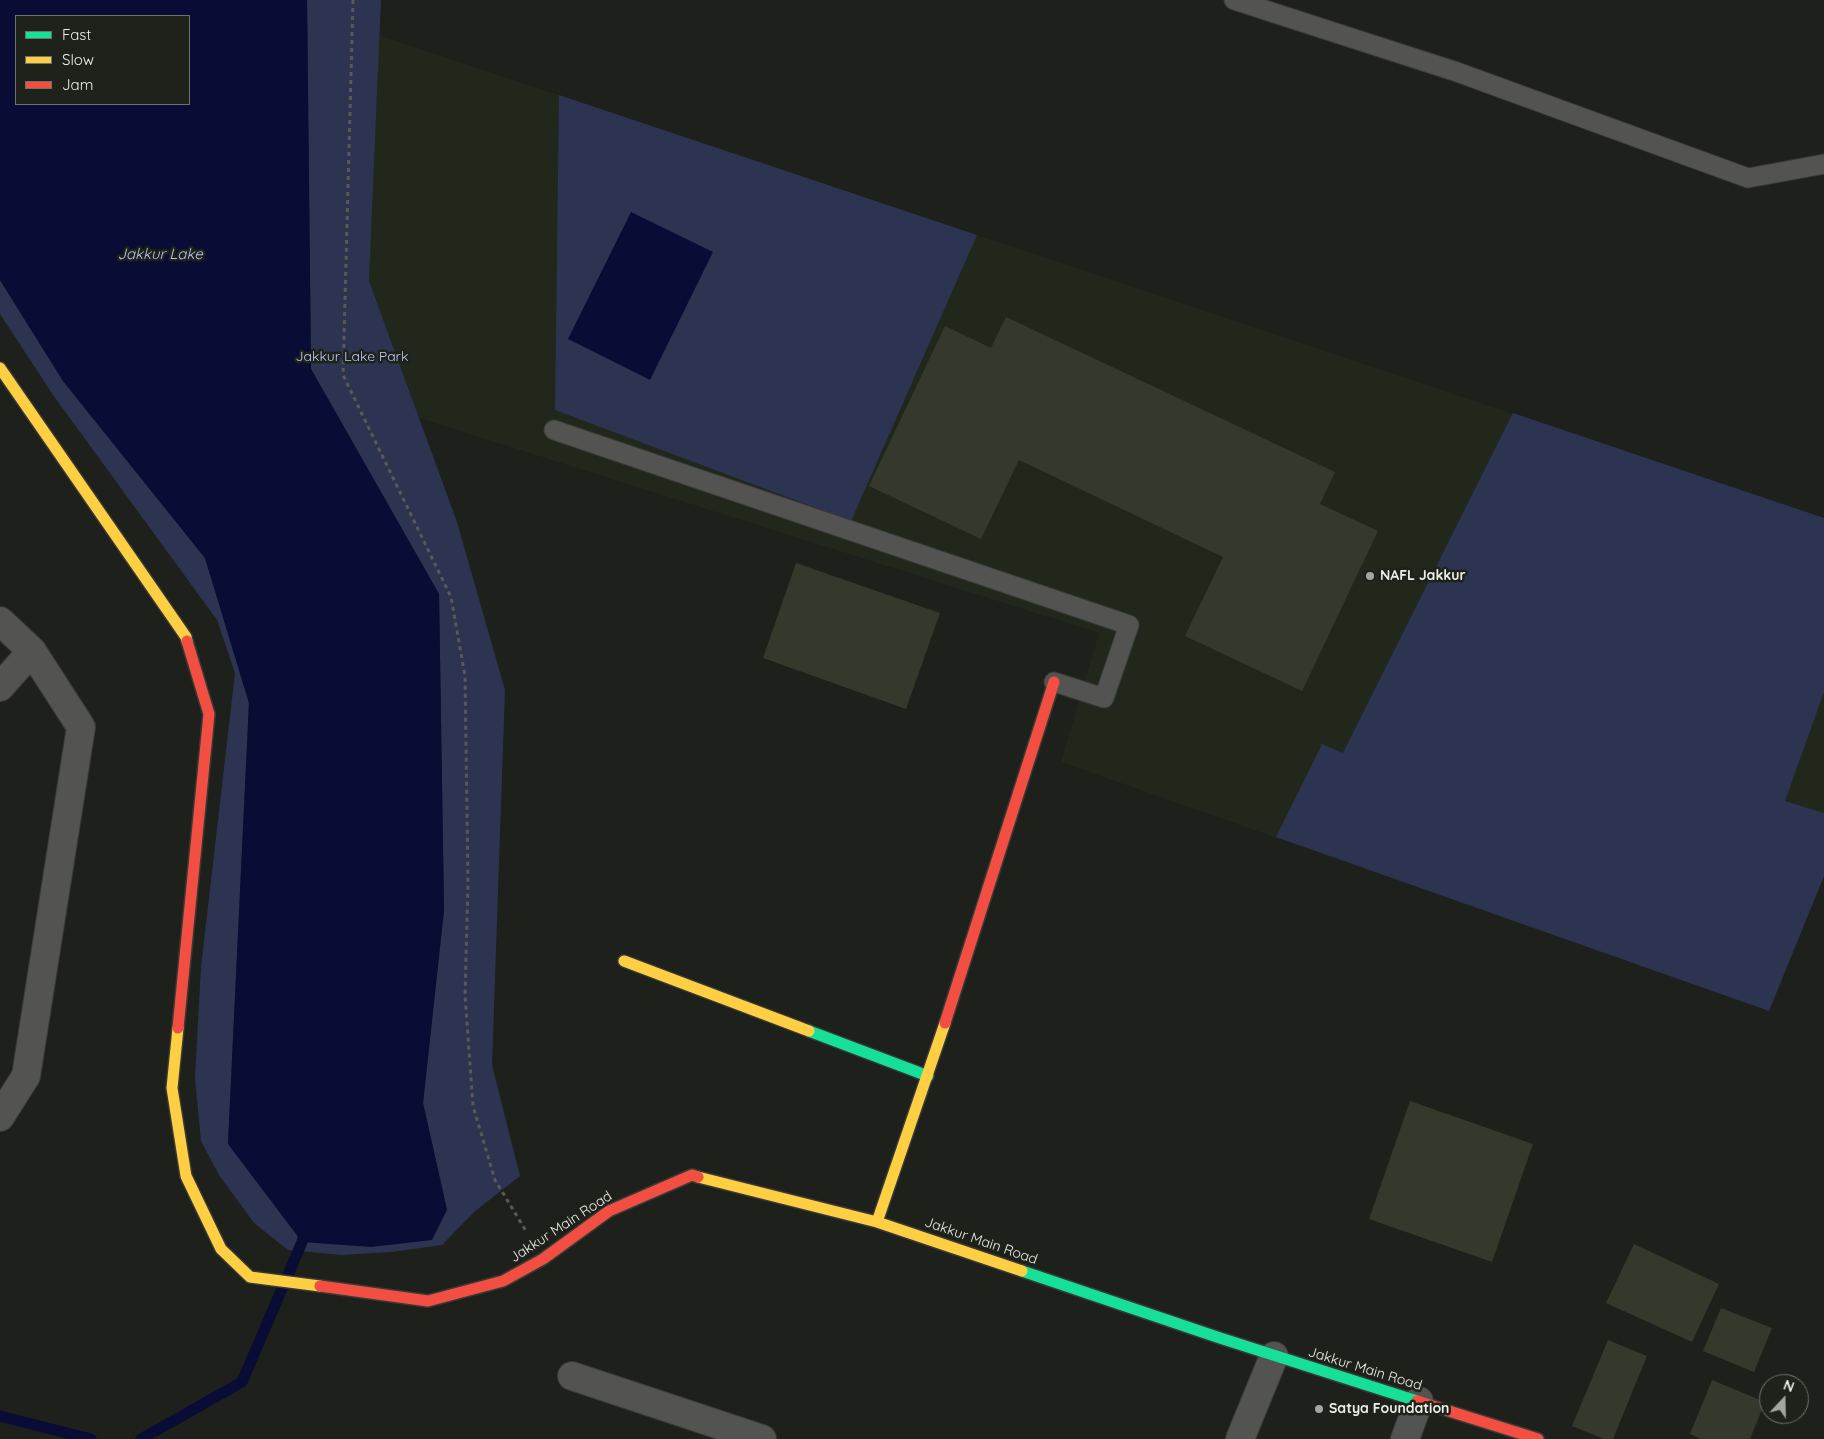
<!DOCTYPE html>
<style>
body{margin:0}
#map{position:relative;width:1824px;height:1439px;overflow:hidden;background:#1e201c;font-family:Quicksand,sans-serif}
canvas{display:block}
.legend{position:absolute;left:15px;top:15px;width:175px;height:90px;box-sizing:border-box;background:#1e221a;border:1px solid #70736c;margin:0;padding:6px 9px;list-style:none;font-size:15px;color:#ebede8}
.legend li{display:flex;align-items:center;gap:10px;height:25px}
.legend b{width:25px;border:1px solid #70736c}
.north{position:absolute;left:1759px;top:1374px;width:50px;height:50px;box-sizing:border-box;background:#1e221a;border:1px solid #70736c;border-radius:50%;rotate:21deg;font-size:14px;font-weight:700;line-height:20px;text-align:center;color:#ebede8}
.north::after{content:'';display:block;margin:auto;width:18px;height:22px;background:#a3a5a1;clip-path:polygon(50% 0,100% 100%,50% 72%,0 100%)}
</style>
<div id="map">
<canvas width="1824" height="1439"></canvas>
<ul class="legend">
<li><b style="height:6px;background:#16e098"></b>Fast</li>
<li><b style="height:6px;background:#ffcf43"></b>Slow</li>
<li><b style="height:6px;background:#f24e42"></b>Jam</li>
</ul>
<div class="north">N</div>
</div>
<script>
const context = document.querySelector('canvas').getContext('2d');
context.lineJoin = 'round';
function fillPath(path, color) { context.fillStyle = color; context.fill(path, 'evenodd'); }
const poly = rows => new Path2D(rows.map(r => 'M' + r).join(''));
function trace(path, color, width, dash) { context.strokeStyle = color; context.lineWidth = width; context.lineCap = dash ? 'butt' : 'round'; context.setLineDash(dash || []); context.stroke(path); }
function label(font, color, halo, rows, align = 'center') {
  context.font = font + ' Quicksand,sans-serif'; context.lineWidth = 5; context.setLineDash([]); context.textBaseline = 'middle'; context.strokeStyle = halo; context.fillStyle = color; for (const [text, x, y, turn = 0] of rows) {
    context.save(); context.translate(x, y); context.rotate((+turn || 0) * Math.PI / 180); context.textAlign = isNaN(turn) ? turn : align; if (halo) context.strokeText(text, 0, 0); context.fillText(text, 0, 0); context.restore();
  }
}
const built = poly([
 [379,35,1824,518,1824,876,1769,1011,1061,762,1099,633,419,418,369,281]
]);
const green = poly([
 [307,0,381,0,369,281,457,522,505,690,492,1065,520,1176,474,1212,442,1245,391,1252,342,1255,288,1250,254,1223,219,1175,201,1141,195,1078,201,967,235,673,217,620,53,395,0,314,0,280,63,381,205,558,249,703,228,1144,447,1210,423,1103,444,910,439,594,311,369],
 [559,95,977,235,851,521,555,410],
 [1513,413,1824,518,1824,692,1785,801,1824,813,1824,876,1769,1011,1276,837,1322,744,1343,753]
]);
const water = poly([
 [0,0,307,0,311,369,439,594,444,910,423,1103,447,1210,432,1240,371,1247,302,1242,228,1144,249,703,205,558,63,381,0,280],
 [16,16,189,16,189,104,16,104],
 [631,212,713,252,650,380,568,339]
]);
const stream = poly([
 [0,1416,91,1439],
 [141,1439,242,1382,302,1242,306,1228]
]);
const building = poly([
 [1006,317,1335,472,1320,504,1378,531,1302,691,1185,636,1223,557,1019,460,981,539,869,486,945,326,991,348],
 [796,563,940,613,906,709,763,658],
 [1410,1101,1533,1144,1492,1262,1369,1219],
 [1634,1244,1719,1284,1692,1342,1606,1303],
 [1721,1308,1772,1328,1754,1372,1703,1351],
 [1608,1340,1647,1356,1613,1439,1604,1439,1572,1426],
 [1712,1380,1765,1402,1750,1439,1701,1439,1690,1434]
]);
const path = poly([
 [353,0,343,375,451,597,465,676,468,883,465,995,473,1106,495,1180,526,1231]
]);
const lane = poly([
 [1234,0,1457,72,1748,178,1824,164],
 [554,430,1129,625,1104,698,1054,682]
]);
const street = poly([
 [0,621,32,651,81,727,26,1076,0,1117],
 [0,687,32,651],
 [572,1376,762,1439],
 [1240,1439,1274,1356],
 [1405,1439,1419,1401]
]);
const fast = poly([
 [809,1031,928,1076],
 [1022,1271,1220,1338,1417,1401]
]);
const slow = poly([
 [0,368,186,637,187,641],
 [624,961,809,1031],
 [178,1028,172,1088,186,1176,221,1249,250,1277,320,1286],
 [698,1177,877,1222,1022,1271],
 [877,1222,945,1023]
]);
const jam = poly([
 [945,1023,1054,682],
 [178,1028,209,714,187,641],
 [320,1286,428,1301,503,1281,543,1259,609,1211,692,1175,698,1177],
 [1417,1401,1538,1439]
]);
const markers = [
 [1370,576,5,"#a3a5a1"],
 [1319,1409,5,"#a3a5a1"]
];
const parkNames = [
 ["Jakkur Lake Park",352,357]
];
const poiNames = [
 ["NAFL Jakkur",1380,576],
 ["Satya Foundation",1329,1409]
];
const streetNames = [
 ["Jakkur Main Road",561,1227,-33],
 ["Jakkur Main Road",981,1241,19],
 ["Jakkur Main Road",1365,1369,17]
];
const waterNames = [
 ["Jakkur Lake",160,254]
];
fillPath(built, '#21271b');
fillPath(green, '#2c3451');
fillPath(water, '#090c35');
trace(stream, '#090c35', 11);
fillPath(building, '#34392c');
trace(lane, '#393a37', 21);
trace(street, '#393a37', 30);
trace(fast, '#393a37', 14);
trace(slow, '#393a37', 14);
trace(jam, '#393a37', 14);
trace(path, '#595a58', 3, [4, 4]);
trace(lane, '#535451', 19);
trace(street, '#535451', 28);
trace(fast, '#16e098', 11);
trace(slow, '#ffcf43', 11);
trace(jam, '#f24e42', 11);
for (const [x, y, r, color] of markers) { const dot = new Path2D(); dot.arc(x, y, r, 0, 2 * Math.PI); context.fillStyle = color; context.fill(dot); trace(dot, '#1e221a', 2); }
label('14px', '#bacafa', '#1e221a', parkNames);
label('bold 14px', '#ebede8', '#1e221a', poiNames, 'left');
label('14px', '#ebede8', '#1e221a', streetNames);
label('italic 15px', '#b3c3f2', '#1e221a', waterNames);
</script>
